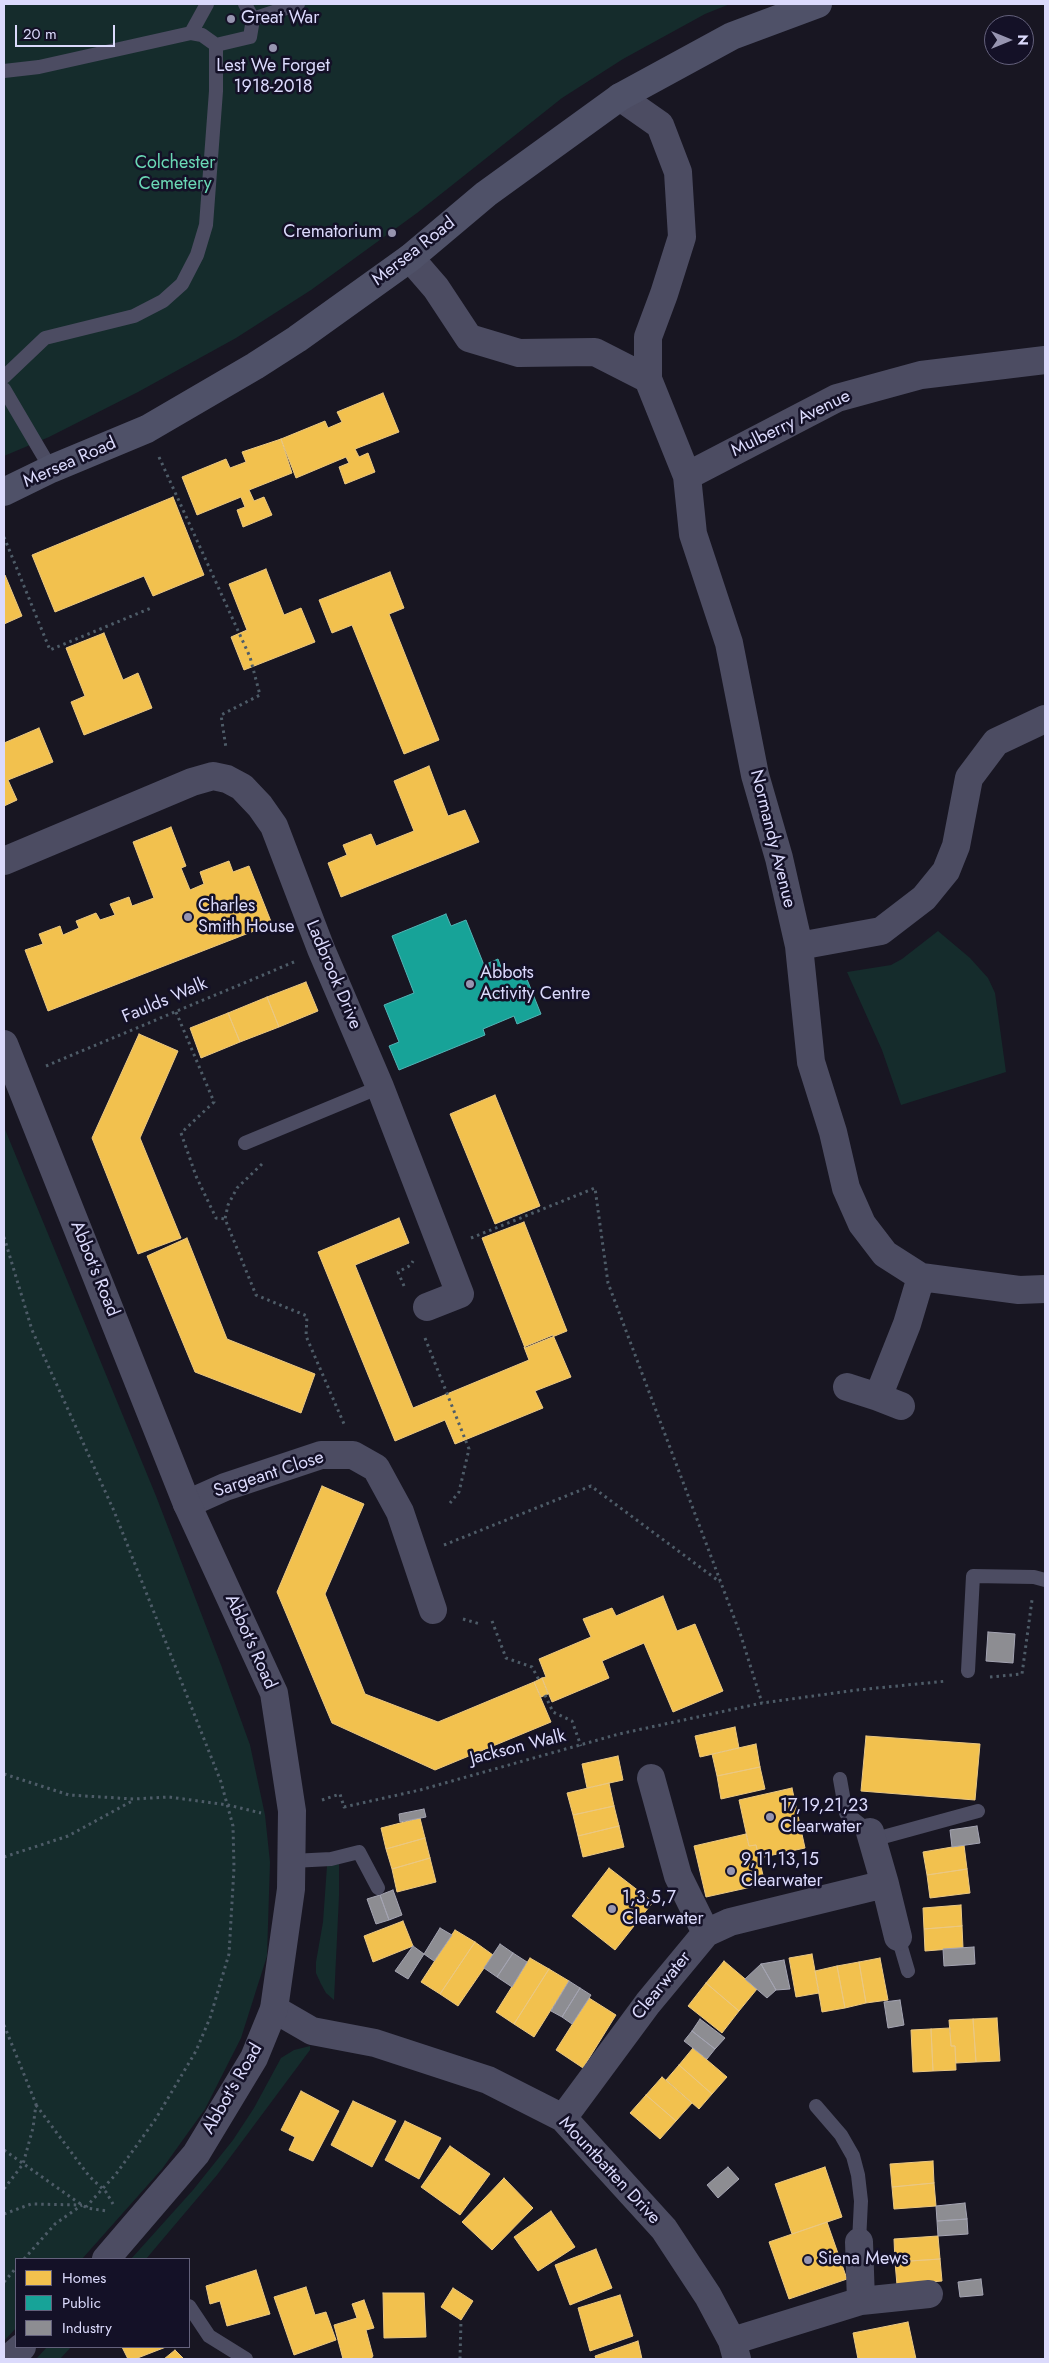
<!DOCTYPE html>
<style>
body{margin:0}
#map{position:relative;width:1049px;height:2363px;overflow:hidden;background:#181622;font-family:Jost,sans-serif}
canvas{display:block}
.frame{position:absolute;inset:0;border:5px solid #dbdafc;pointer-events:none}
.legend{position:absolute;left:15px;top:2258px;width:175px;height:90px;box-sizing:border-box;background:#141127;border:1px solid #64617c;margin:0;padding:6px 9px;list-style:none;font-size:15px;color:#dbdafc}
.legend li{display:flex;align-items:center;gap:10px;height:25px}
.legend b{width:25px;border:1px solid #64617c}
.north{position:absolute;left:984px;top:15px;width:50px;height:50px;box-sizing:border-box;background:#141127;border:1px solid #64617c;border-radius:50%;rotate:90deg;font-size:14px;font-weight:700;line-height:20px;text-align:center;color:#dbdafc}
.north::after{content:'';display:block;margin:auto;width:18px;height:22px;background:#9795b0;clip-path:polygon(50% 0,100% 100%,50% 72%,0 100%)}
.scale{position:absolute;left:15px;top:25px;width:100px;height:22px;box-sizing:border-box;border:2px solid #dbdafc;border-top:0;padding-left:6px;font-size:15px;line-height:18px;white-space:nowrap;color:#dbdafc;-webkit-text-stroke:4px #141127;paint-order:stroke}
</style>
<div id="map">
<canvas width="1049" height="2363"></canvas>
<div class="frame"></div>
<ul class="legend">
<li><b style="height:14px;background:#f2c14e"></b>Homes</li>
<li><b style="height:14px;background:#17a398"></b>Public</li>
<li><b style="height:14px;background:#8d8d92"></b>Industry</li>
</ul>
<div class="north">N</div>
<div class="scale">20 m</div>
</div>
<script>
const context = document.querySelector('canvas').getContext('2d');
context.lineJoin = 'round';
function fillPath(path, color) { context.fillStyle = color; context.fill(path, 'evenodd'); }
const poly = rows => new Path2D(rows.map(r => 'M' + r).join(''));
function trace(path, color, width, dash) { context.strokeStyle = color; context.lineWidth = width; context.lineCap = dash ? 'butt' : 'round'; context.setLineDash(dash || []); context.stroke(path); }
function label(font, color, halo, rows, align = 'center') {
  context.font = font + ' Jost,sans-serif'; context.lineWidth = 5; context.setLineDash([]); context.textBaseline = 'middle'; context.strokeStyle = halo; context.fillStyle = color; for (const [text, x, y, turn = 0] of rows) {
    context.save(); context.translate(x, y); context.rotate((+turn || 0) * Math.PI / 180); context.textAlign = isNaN(turn) ? turn : align; if (halo) context.strokeText(text, 0, 0); context.fillText(text, 0, 0); context.restore();
  }
}
const green = poly([
 [4,4,730,4,705,14,623,59,562,98,417,213,311,290,236,338,138,392,49,437,4,456],
 [938,931,970,958,988,978,995,993,1006,1072,901,1105,882,1050,847,972,891,965,902,959],
 [4,1127,156,1496,221,1665,250,1745,265,1815,270,1862,267,1956,241,2038,205,2109,162,2169,82,2259,16,2259,16,2328,4,2341],
 [339,1864,339,1896,334,2000,326,1993,321,1984,316,1973,316,1962,323,1922,327,1866],
 [310,2046,310,2050,217,2175,146,2259,131,2259,193,2190,233,2140,254,2108,281,2058,294,2050],
 [47,2347,71,2347,60,2359,36,2359]
]);
const homes = poly([
 [383,393,399,432,355,449,359,457,368,453,375,472,345,484,339,467,349,463,346,457,296,478,281,439,325,421,328,428,342,422,337,412,383,393],
 [281,439,292,473,249,490,254,501,264,497,272,515,243,527,237,510,245,507,241,497,197,515,182,477,226,459,230,468,246,462,242,452,281,439],
 [173,497,204,575,153,596,144,576,55,612,32,555,173,497],
 [266,569,284,615,301,608,315,642,244,670,231,637,247,630,229,584,266,569],
 [390,572,404,608,389,614,439,740,404,754,352,625,332,633,319,600,390,572],
 [4,575,5,575,22,616,4,624,4,575],
 [104,633,123,680,138,673,152,708,84,735,71,702,85,696,66,648,104,633],
 [39,728,53,762,8,780,17,800,4,806,4,743,39,728],
 [429,766,448,816,465,810,479,842,341,897,328,863,347,855,343,845,371,834,376,846,414,831,394,781,429,766],
 [171,827,186,866,181,868,190,890,204,884,200,872,229,861,233,872,249,866,272,924,48,1011,25,950,43,944,39,934,60,926,63,935,79,928,76,921,96,913,100,920,115,915,110,904,129,897,132,906,154,898,133,842,171,827],
 [306,982,318,1011,279,1027,267,997,306,982],
 [267,997,279,1027,240,1042,228,1013,267,997],
 [228,1013,240,1042,201,1058,190,1028,228,1013],
 [139,1034,178,1051,140,1138,181,1238,138,1254,92,1138,139,1034],
 [495,1095,540,1206,495,1224,450,1114,495,1095],
 [399,1218,409,1243,355,1265,413,1408,529,1360,524,1347,553,1335,571,1377,535,1391,543,1408,455,1444,445,1420,395,1441,318,1252,399,1218],
 [524,1222,567,1331,525,1348,482,1238,524,1222],
 [187,1238,227,1339,315,1374,301,1413,195,1372,147,1256,187,1238],
 [322,1486,364,1504,325,1594,365,1694,438,1722,534,1682,551,1722,435,1770,332,1723,277,1592,322,1486],
 [663,1596,677,1631,695,1624,723,1691,673,1712,644,1643,602,1661,609,1678,552,1702,542,1678,546,1677,539,1659,591,1637,583,1619,612,1608,616,1616,663,1596],
 [542,1678,548,1694,541,1697,534,1682,542,1678],
 [735,1727,739,1748,700,1757,695,1736,735,1727],
 [866,1736,980,1744,975,1800,861,1791,866,1736],
 [756,1744,760,1767,717,1776,712,1754,756,1744],
 [618,1756,623,1780,587,1788,582,1764,618,1756],
 [760,1767,765,1789,721,1799,717,1776,760,1767],
 [609,1783,614,1806,573,1815,567,1793,609,1783],
 [792,1788,805,1848,759,1858,756,1845,749,1846,739,1800,792,1788],
 [614,1806,619,1826,578,1836,573,1815,614,1806],
 [420,1818,425,1838,386,1849,381,1828,420,1818],
 [619,1826,624,1847,583,1857,578,1836,619,1826],
 [746,1834,749,1846,756,1845,765,1884,706,1897,694,1846,746,1834],
 [425,1838,430,1858,392,1869,386,1849,425,1838],
 [964,1845,967,1869,927,1875,923,1852,964,1845],
 [430,1858,436,1882,397,1892,392,1869,430,1858],
 [609,1868,653,1902,615,1950,572,1916,609,1868],
 [967,1869,970,1893,930,1898,927,1875,967,1869],
 [961,1905,962,1926,924,1929,923,1908,961,1905],
 [403,1921,413,1946,373,1962,364,1936,403,1921],
 [962,1926,963,1948,925,1951,924,1929,962,1926],
 [455,1930,475,1942,440,1994,421,1982,455,1930],
 [475,1942,493,1955,458,2006,440,1994,475,1942],
 [812,1954,819,1993,796,1997,789,1958,812,1954],
 [530,1958,549,1969,514,2024,496,2012,530,1958],
 [880,1958,888,2000,866,2003,859,1962,880,1958],
 [724,1961,757,1989,739,2011,706,1983,724,1961],
 [859,1962,866,2003,845,2008,837,1966,859,1962],
 [837,1966,845,2008,822,2012,815,1971,837,1966],
 [549,1969,569,1981,534,2037,514,2024,549,1969],
 [706,1983,739,2011,722,2033,688,2006,706,1983],
 [589,1998,616,2015,583,2068,556,2050,589,1998],
 [997,2018,1000,2061,976,2062,973,2019,997,2018],
 [973,2019,976,2062,956,2063,955,2046,951,2046,949,2020,973,2019],
 [950,2028,951,2046,955,2046,956,2070,933,2071,931,2029,950,2028],
 [931,2029,933,2071,913,2072,911,2030,931,2029],
 [693,2048,727,2077,712,2094,679,2065,693,2048],
 [679,2065,712,2094,699,2109,666,2080,679,2065],
 [662,2077,692,2103,676,2121,646,2095,662,2077],
 [301,2091,339,2111,313,2161,289,2150,295,2137,281,2130,301,2091],
 [646,2095,676,2121,660,2139,630,2113,646,2095],
 [353,2101,396,2121,372,2167,331,2145,353,2101],
 [405,2121,441,2138,419,2179,385,2160,405,2121],
 [450,2146,490,2174,460,2215,421,2187,450,2146],
 [933,2161,934,2183,892,2187,890,2164,933,2161],
 [825,2167,842,2217,792,2234,775,2184,825,2167],
 [504,2178,533,2208,492,2250,462,2222,504,2178],
 [934,2183,936,2206,894,2209,892,2187,934,2183],
 [551,2211,575,2247,538,2271,514,2237,551,2211],
 [827,2222,847,2279,789,2299,769,2242,827,2222],
 [938,2236,940,2259,895,2262,894,2239,938,2236],
 [596,2249,612,2288,570,2305,555,2265,596,2249],
 [940,2259,942,2281,897,2285,895,2262,940,2259],
 [256,2270,270,2314,227,2326,220,2301,210,2304,206,2286,256,2270],
 [306,2287,315,2315,326,2312,336,2340,294,2355,274,2297,306,2287],
 [453,2288,473,2301,461,2320,441,2307,453,2288],
 [383,2293,424,2293,426,2337,384,2338,383,2293],
 [620,2295,633,2336,590,2351,578,2308,620,2295],
 [364,2300,374,2328,366,2330,373,2356,371,2359,343,2359,334,2325,357,2318,352,2304,364,2300],
 [908,2322,916,2359,858,2359,853,2333,908,2322],
 [638,2341,642,2359,596,2359,595,2356,638,2341],
 [122,2347,166,2347,135,2359,128,2359,122,2347],
 [175,2350,184,2359,164,2359,175,2350]
]);
const public = poly([
 [446,914,451,926,466,920,484,965,498,959,504,975,522,967,541,1014,517,1024,514,1016,483,1029,485,1035,399,1070,389,1046,399,1042,384,1005,414,993,392,936,446,914]
]);
const industry = poly([
 [988,1632,1015,1634,1013,1663,986,1661,988,1632],
 [424,1809,426,1817,400,1822,399,1814,424,1809],
 [977,1826,980,1843,952,1847,950,1830,977,1826],
 [393,1890,402,1915,389,1920,380,1895,393,1890],
 [380,1895,389,1920,376,1924,367,1899,380,1895],
 [440,1928,452,1935,434,1961,424,1954,440,1928],
 [500,1944,513,1953,497,1977,484,1968,500,1944],
 [413,1946,424,1954,408,1979,395,1971,413,1946],
 [974,1947,975,1964,944,1966,943,1949,974,1947],
 [513,1953,527,1962,512,1987,497,1977,513,1953],
 [784,1960,790,1989,776,1990,761,1964,784,1960],
 [761,1964,776,1990,767,1998,745,1979,761,1964],
 [569,1981,580,1988,562,2017,551,2011,569,1981],
 [580,1988,591,1995,572,2024,562,2017,580,1988],
 [900,2000,904,2025,888,2028,884,2002,900,2000],
 [700,2019,725,2038,715,2049,692,2031,700,2019],
 [692,2031,715,2049,707,2059,684,2041,692,2031],
 [728,2167,739,2179,718,2198,707,2185,728,2167],
 [965,2203,967,2219,937,2221,936,2206,965,2203],
 [967,2219,968,2234,938,2236,937,2221,967,2219],
 [981,2279,983,2295,960,2297,958,2282,981,2279]
]);
const path = poly([
 [159,457,250,657,260,695,221,715,226,748],
 [4,537,50,650,151,608],
 [176,1012,214,1102,181,1133,196,1176,216,1218,225,1219],
 [46,1066,294,962],
 [262,1164,237,1188,228,1205,225,1219,256,1295,307,1316,306,1336,344,1424],
 [4,1237,32,1330,114,1511,221,1782,233,1826,234,1868,229,1954,210,2018,196,2051,155,2120,116,2174,86,2207],
 [471,1238,595,1188,608,1283,741,1636,762,1703],
 [404,1286,398,1272,411,1265,413,1261],
 [425,1338,469,1449,459,1492,450,1503],
 [444,1545,591,1486,720,1582],
 [463,1619,480,1624],
 [492,1621,506,1658,532,1667,539,1680],
 [990,1677,1022,1674,1032,1600],
 [545,1695,553,1712,572,1721,581,1746],
 [4,1774,69,1795,134,1799,169,1797,228,1805,261,1813],
 [322,1800,340,1794,344,1807,420,1790,619,1734,762,1703,857,1690,947,1681],
 [4,1857,68,1836,134,1800],
 [4,2025,36,2104,33,2128,23,2164,4,2189],
 [36,2105,89,2176,106,2192,113,2204],
 [4,2150,76,2201,87,2208,107,2211],
 [4,2214,31,2204,82,2205],
 [24,2259,55,2224,82,2205],
 [4,2282,16,2268],
 [460,2359,461,2320]
]);
const service = poly([
 [207,4,191,33,202,35,216,45,250,37,253,19,245,4],
 [253,19,298,4],
 [4,71,39,67,191,33],
 [4,377,45,338,134,316,163,301,182,284,197,255,206,225,216,91,216,45],
 [4,389,51,469],
 [245,1143,380,1087],
 [968,1671,973,1576,1034,1577,1045,1580],
 [840,1779,846,1813,870,1832],
 [872,1840,978,1811],
 [292,1861,331,1859,359,1852,378,1888],
 [898,1937,908,1971],
 [816,2106,841,2135,853,2156,858,2175,861,2201,859,2242],
 [189,2306,209,2336,246,2359]
]);
const minor = poly([
 [620,97,660,125,678,172,682,237,664,294,648,337,648,379,687,476,693,534,729,643,755,775,779,858,799,946,811,1062,833,1132,846,1188,862,1224,885,1254,921,1277,1019,1290,1045,1289],
 [410,258,436,288,469,338,519,353,595,352,648,379],
 [687,476,837,398,921,375,1045,360],
 [4,861,192,782,213,776,227,779,242,787,260,806,274,826,321,949,380,1087,460,1294,427,1307],
 [799,946,881,931,924,898,946,871,956,846,969,778,996,742,1045,719],
 [847,1387,878,1397],
 [901,1406,878,1397,907,1324,921,1277],
 [187,1504,225,1487,321,1455,353,1455,376,1468,400,1512,433,1610],
 [651,1778,678,1876,706,1933],
 [870,1832,885,1884,898,1937],
 [274,2009,312,2031,375,2043,488,2080,563,2118,664,2229,708,2296,732,2341,737,2359],
 [563,2118,648,2003,706,1933,730,1922,885,1884],
 [859,2242,861,2301],
 [732,2341,861,2301,929,2294]
]);
const tertiary = poly([
 [4,1044,187,1504,274,1693,292,1811,291,1889,274,2009,254,2058,196,2154,106,2259],
 [8,2359,22,2347]
]);
const secondary = poly([
 [4,492,51,469,147,429,255,366,297,339,410,258,486,194,620,97,732,36,818,4]
]);
const markers = [
 [231,19,5,"#9795b0"],
 [273,48,5,"#9795b0"],
 [392,233,5,"#9795b0"],
 [188,917,5,"#9795b0"],
 [470,984,5,"#9795b0"],
 [770,1817,5,"#9795b0"],
 [731,1871,5,"#9795b0"],
 [612,1909,5,"#9795b0"],
 [808,2260,5,"#9795b0"]
];
const poiNames = [
 ["Great War",241,19],
 ["Lest We Forget",273,67,"center"],
 ["1918-2018",273,88,"center"],
 ["Crematorium",382,233,"right"],
 ["Charles",198,907],
 ["Smith House",198,928],
 ["Abbots",480,974],
 ["Activity Centre",480,995],
 ["17,19,21,23",780,1807],
 ["Clearwater",780,1828],
 ["9,11,13,15",741,1861],
 ["Clearwater",741,1882],
 ["1,3,5,7",622,1899],
 ["Clearwater",622,1920],
 ["Siena Mews",818,2260]
];
const parkNames = [
 ["Colchester",175,164],
 ["Cemetery",175,185]
];
const streetNames = [
 ["Mersea Road",414,252,-38],
 ["Mulberry Avenue",791,424,-26],
 ["Mersea Road",70,463,-24],
 ["Normandy Avenue",772,839,76],
 ["Ladbrook Drive",333,975,67],
 ["Faulds Walk",165,1001,-23],
 ["Abbot's Road",94,1269,68],
 ["Sargeant Close",269,1475,-18],
 ["Abbot's Road",250,1642,66],
 ["Jackson Walk",518,1748,-14],
 ["Clearwater",662,1986,-51],
 ["Abbot's Road",233,2089,-60],
 ["Mountbatten Drive",609,2171,47]
];
fillPath(green, '#152c2c');
fillPath(homes, '#f2c14e');
trace(homes, '#ebc882', 1);
fillPath(public, '#17a398');
trace(public, '#52b4b6', 1);
fillPath(industry, '#8d8d92');
trace(industry, '#a4a4b2', 1);
trace(path, '#4e5c68', 3, [2.5, 4]);
trace(service, '#4c4c62', 14);
trace(minor, '#4c4c62', 28);
trace(tertiary, '#4c4c62', 28);
trace(secondary, '#4f5168', 28);
for (const [x, y, r, color] of markers) { const dot = new Path2D(); dot.arc(x, y, r, 0, 2 * Math.PI); context.fillStyle = color; context.fill(dot); trace(dot, '#141127', 2); }
label('18px', '#dbdafc', '#141127', poiNames, 'left');
label('18px', '#6ad8b5', '#141127', parkNames);
label('18px', '#dbdafc', '#141127', streetNames);
</script>
